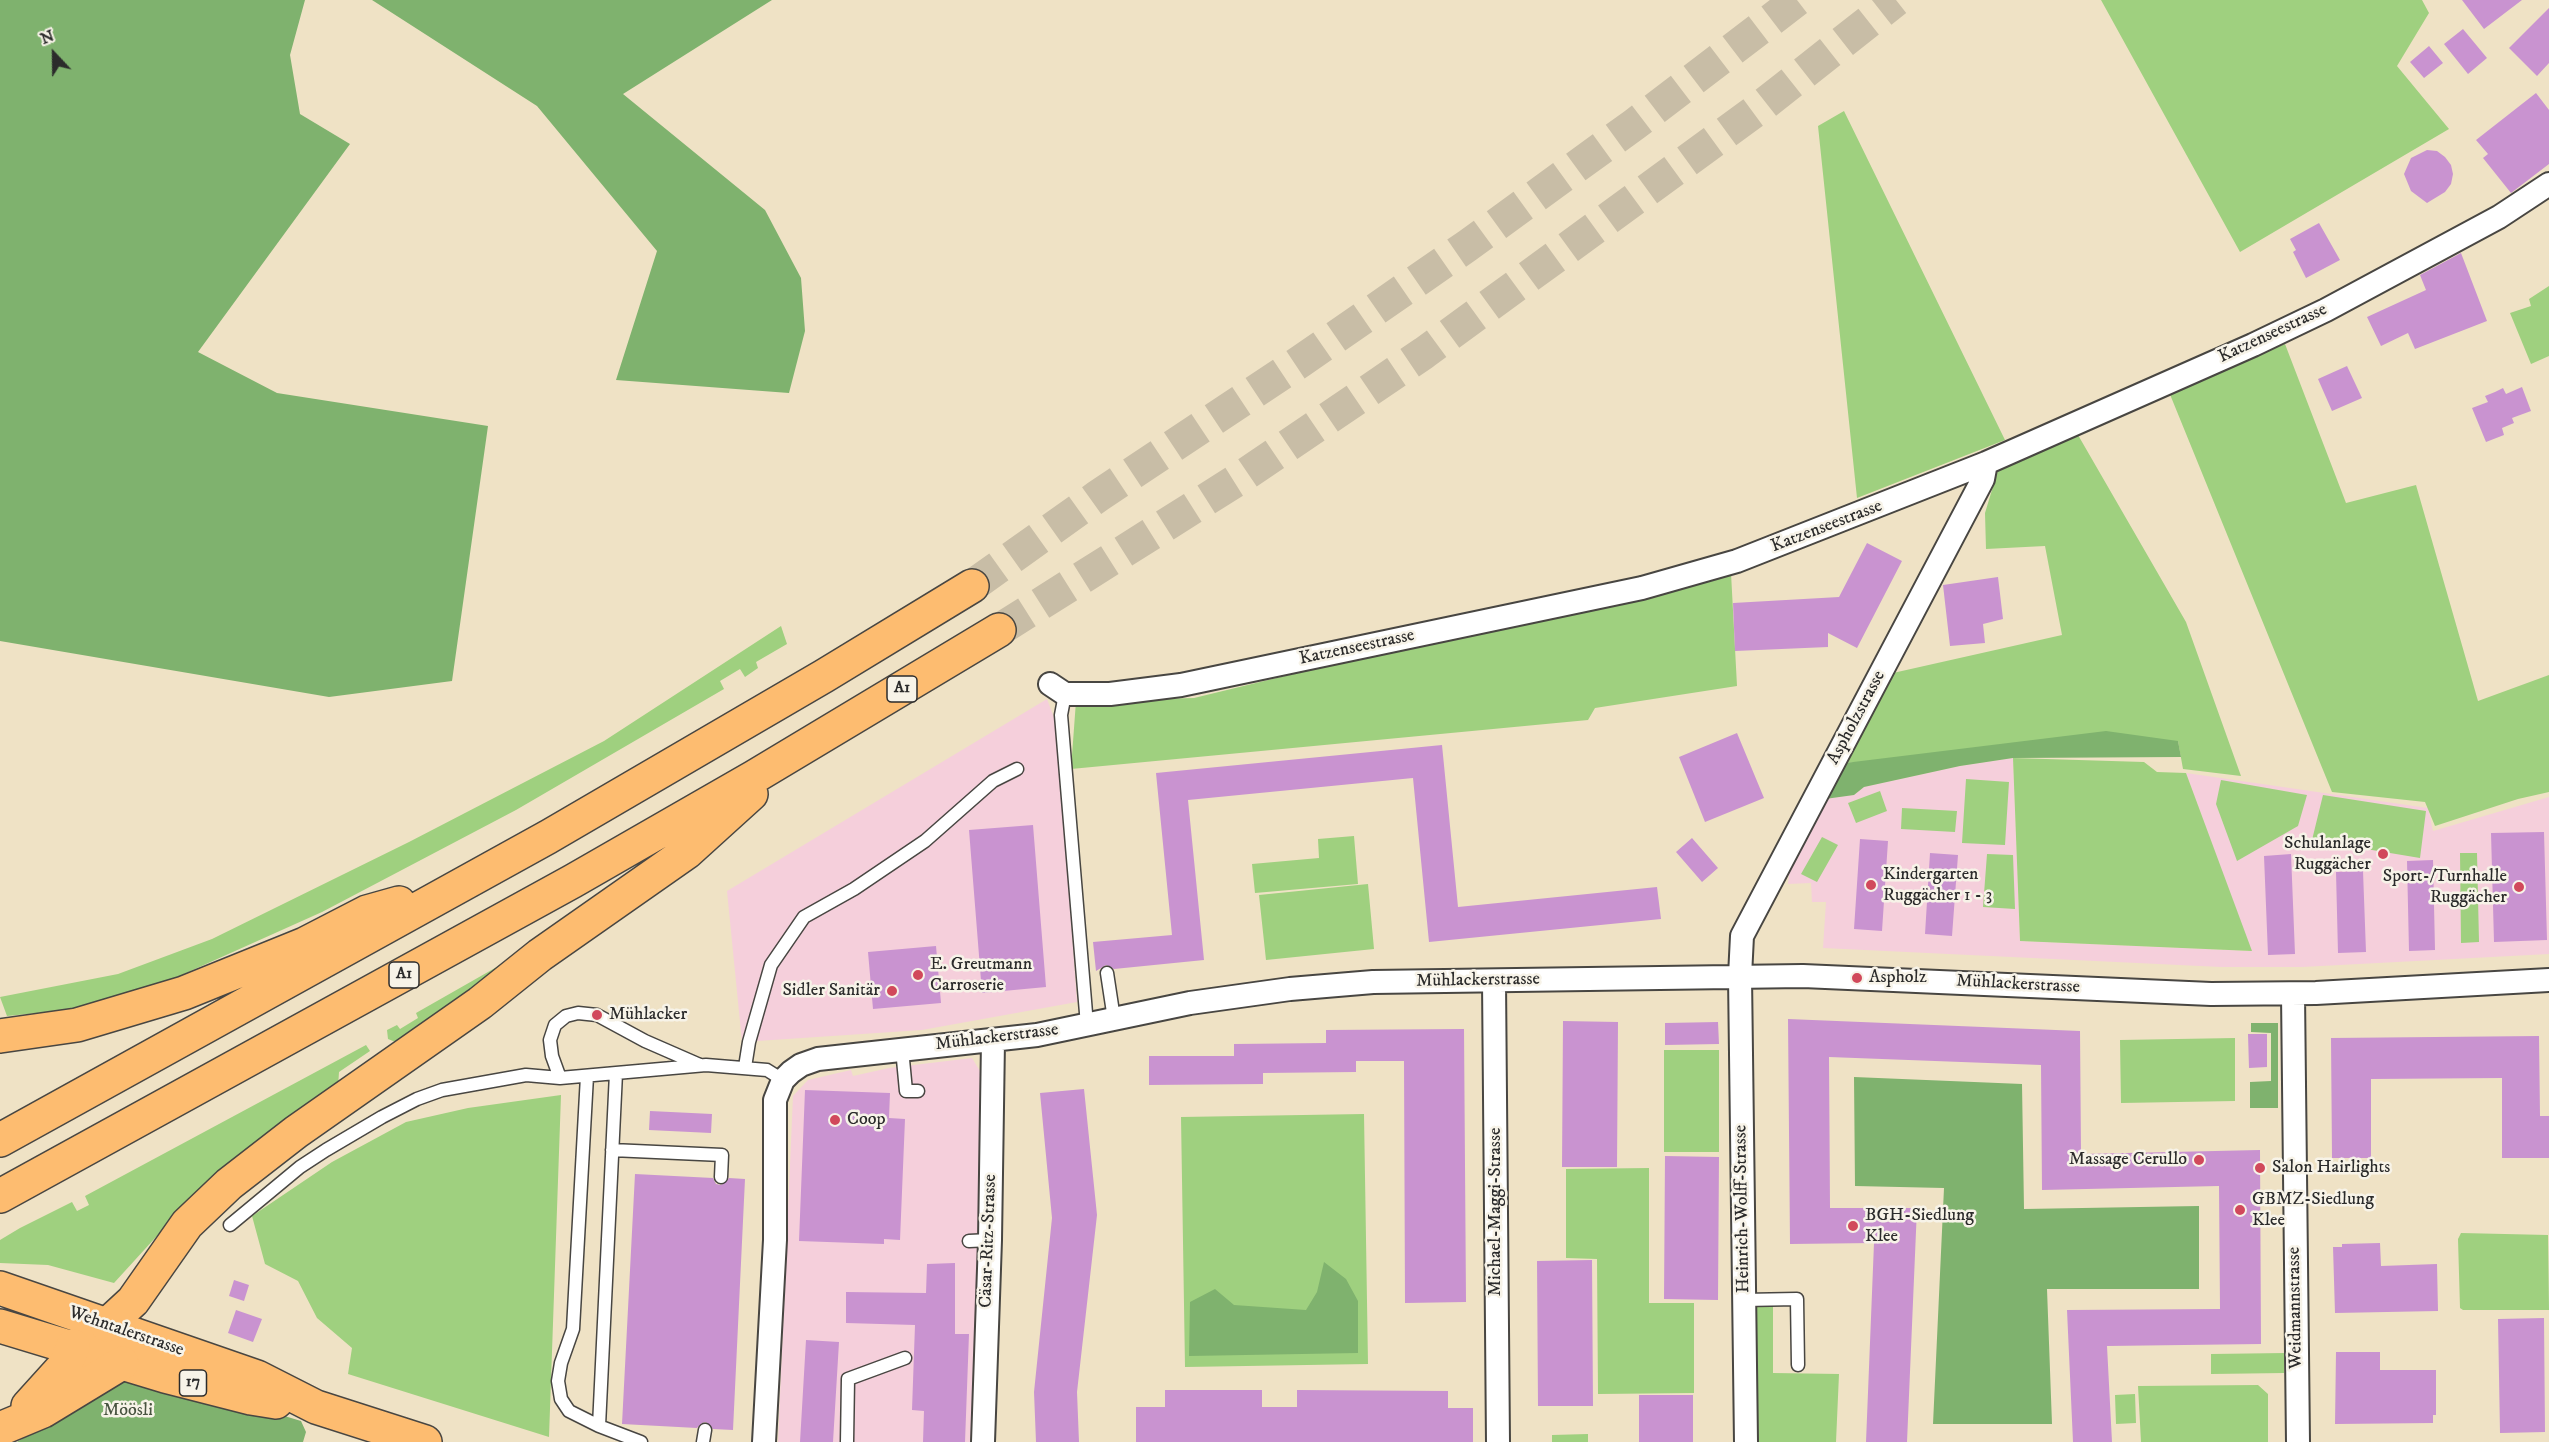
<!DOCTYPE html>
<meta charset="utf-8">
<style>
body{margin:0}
#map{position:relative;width:2549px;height:1442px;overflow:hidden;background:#efe2c5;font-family:"IM FELL DW Pica",serif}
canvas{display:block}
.north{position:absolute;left:24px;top:24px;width:60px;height:60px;-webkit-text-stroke:4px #f7f3e8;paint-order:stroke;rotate:338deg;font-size:16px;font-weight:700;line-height:24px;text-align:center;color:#2b2b2b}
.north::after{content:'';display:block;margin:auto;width:21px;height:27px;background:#2b2b2b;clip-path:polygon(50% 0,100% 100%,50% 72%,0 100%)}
</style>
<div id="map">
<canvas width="2549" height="1442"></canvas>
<div class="north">N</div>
</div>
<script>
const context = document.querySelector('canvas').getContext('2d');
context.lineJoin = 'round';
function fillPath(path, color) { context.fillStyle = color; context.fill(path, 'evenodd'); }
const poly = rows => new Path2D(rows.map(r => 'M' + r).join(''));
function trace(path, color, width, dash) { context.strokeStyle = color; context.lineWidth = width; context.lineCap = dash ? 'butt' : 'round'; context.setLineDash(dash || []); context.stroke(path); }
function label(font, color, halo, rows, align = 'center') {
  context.font = font + ' "IM FELL DW Pica",serif'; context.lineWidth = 5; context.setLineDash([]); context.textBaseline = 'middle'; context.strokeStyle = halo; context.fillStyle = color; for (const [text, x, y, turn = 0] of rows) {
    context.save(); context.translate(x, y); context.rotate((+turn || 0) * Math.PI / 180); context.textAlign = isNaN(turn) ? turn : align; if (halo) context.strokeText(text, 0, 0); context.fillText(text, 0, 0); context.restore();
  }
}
const built = poly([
 [1047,699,1057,726,1077,1002,922,1030,742,1042,727,891],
 [2013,758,2020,941,2251,951,2186,773,2428,808,2433,831,2549,797,2549,954,2302,967,2221,967,1823,948,1826,902,1812,902,1811,883,1788,884,1790,863,1825,799,1854,795,1864,787,1960,766],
 [972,1058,983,1076,976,1442,778,1442,793,1096,808,1080,851,1070,853,1076,889,1068]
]);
const green = poly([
 [2101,0,2422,0,2429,13,2397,66,2449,129,2240,252],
 [1844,111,2005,440,1857,498,1818,126],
 [2549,286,2549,356,2531,364,2510,313,2531,306,2529,299],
 [2285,344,2346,503,2416,485,2478,701,2549,675,2549,792,2518,799,2435,826,2425,802,2332,792,2169,392],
 [2078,435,2186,622,2241,776,2183,769,2178,741,1845,763,1893,673,2062,635,2045,546,1986,549,1985,513,1998,470],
 [1731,573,1737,686,1595,708,1588,720,1071,769,1076,701,1194,698,1425,642],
 [781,626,787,644,756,662,758,668,745,677,740,669,720,681,724,689,516,810,322,912,166,982,79,1009,7,1016,0,997,118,974,212,939,409,842,604,741],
 [2013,758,2144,762,2157,772,2186,773,2252,951,2020,941],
 [1966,779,2009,782,2005,845,1962,843],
 [2221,780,2307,795,2298,826,2237,861,2216,804],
 [1880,791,1887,811,1856,823,1848,803],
 [2323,795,2426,811,2420,858,2312,840],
 [1902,808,1957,811,1955,832,1901,829],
 [1354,836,1358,884,1255,893,1252,864,1319,858,1318,839],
 [1822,837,1838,845,1817,882,1801,874],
 [2460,853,2477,853,2479,942,2461,943],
 [1987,854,2013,855,2015,909,1983,907],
 [1368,884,1374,949,1266,960,1259,895],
 [502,964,503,967,398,1043,388,1039,387,1030,397,1025,400,1029,418,1018,416,1013],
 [2235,1038,2235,1101,2121,1103,2120,1040],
 [366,1045,370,1051,339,1072,338,1087,176,1215,114,1283,48,1265,0,1263,0,1240,20,1228,72,1202,77,1211,89,1205,85,1196],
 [1664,1050,1719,1050,1719,1152,1664,1152],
 [561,1095,549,1437,348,1374,352,1348,317,1318,298,1281,265,1264,252,1216,332,1162,406,1122,468,1108],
 [1364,1114,1368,1364,1185,1367,1181,1117],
 [1649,1168,1649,1303,1694,1303,1694,1393,1598,1394,1597,1259,1566,1258,1566,1169],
 [2461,1233,2548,1235,2549,1310,2463,1310,2460,1308,2458,1239],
 [1755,1306,1773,1306,1773,1373,1839,1374,1836,1442,1753,1442],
 [2285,1353,2284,1373,2211,1374,2211,1354],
 [2258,1385,2268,1394,2268,1442,2141,1442,2138,1386],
 [2135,1394,2136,1423,2116,1424,2115,1395],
 [1588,1434,1588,1442,1552,1442,1552,1435]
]);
const forest = poly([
 [0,0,305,0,290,55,300,114,350,144,198,352,277,393,488,426,452,681,329,697,0,641],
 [372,0,772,0,623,94,765,210,801,278,805,331,789,393,616,380,657,251,537,106],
 [2106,731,2178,741,2181,757,2013,758,1960,766,1864,787,1854,795,1825,799,1845,763],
 [2251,1023,2278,1023,2278,1108,2250,1108,2250,1082,2271,1081,2271,1033,2251,1032],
 [1854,1077,2022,1084,2024,1209,2199,1206,2199,1289,2047,1289,2052,1424,1933,1424,1944,1188,1855,1186],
 [1324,1262,1346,1279,1358,1301,1358,1353,1189,1356,1190,1302,1215,1289,1234,1305,1306,1310,1317,1292],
 [121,1379,205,1392,301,1421,306,1432,303,1442,17,1442]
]);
const building = poly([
 [2462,0,2522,0,2484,29],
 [2549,8,2549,63,2537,76,2509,48],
 [2463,29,2487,58,2468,74,2444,44],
 [2429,46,2443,63,2424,78,2410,62],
 [2536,93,2549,110,2549,164,2511,193,2483,158,2488,154,2476,140],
 [2427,150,2437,151,2445,157,2451,165,2453,174,2451,184,2445,192,2427,203,2411,191,2404,174,2411,158],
 [2319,223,2340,260,2306,278,2293,252,2296,250,2290,239],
 [2461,253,2487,321,2415,349,2408,333,2381,346,2367,317,2426,290,2420,275],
 [2347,366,2362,398,2332,411,2318,379],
 [2522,387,2531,411,2512,418,2514,423,2502,428,2504,435,2486,442,2472,408,2488,402,2485,396,2495,392,2503,388,2506,394],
 [1867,543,1902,561,1857,648,1828,633,1828,647,1735,651,1733,603,1839,597],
 [1998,577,2003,619,1983,624,1985,643,1950,646,1943,585],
 [1737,733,1764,798,1705,822,1679,757],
 [1442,745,1458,907,1657,887,1661,919,1429,942,1413,778,1188,800,1204,960,1114,969,1106,965,1096,971,1093,942,1172,935,1156,773],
 [1033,825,1046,987,982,993,969,830],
 [2544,832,2547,940,2494,942,2491,833],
 [1692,838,1718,868,1702,882,1676,852],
 [1860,839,1888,841,1882,931,1854,929],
 [1930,853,1958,855,1952,936,1925,934],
 [2291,854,2295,954,2268,955,2264,856],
 [2433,860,2435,950,2409,951,2407,861],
 [2363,871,2366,952,2338,953,2336,872],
 [936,946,941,1003,873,1009,868,952],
 [1788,1019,2080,1031,2081,1154,2260,1150,2261,1344,2107,1346,2112,1442,2073,1442,2067,1310,2220,1309,2219,1186,2042,1190,2041,1065,1829,1057,1830,1208,1917,1208,1907,1442,1866,1442,1874,1243,1790,1244],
 [1563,1021,1618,1022,1617,1167,1562,1167],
 [1718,1022,1719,1044,1665,1045,1665,1023],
 [1464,1029,1466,1302,1405,1303,1404,1061,1356,1061,1356,1072,1263,1073,1263,1084,1149,1085,1149,1056,1234,1056,1234,1044,1326,1043,1326,1030],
 [2248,1034,2267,1034,2267,1067,2249,1068],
 [2539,1036,2540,1116,2549,1116,2549,1158,2502,1158,2502,1078,2371,1079,2371,1158,2332,1158,2331,1038],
 [1084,1089,1097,1215,1077,1392,1079,1442,1036,1442,1034,1392,1052,1218,1040,1093],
 [805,1090,890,1093,889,1118,905,1119,900,1240,884,1239,884,1244,799,1241],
 [650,1111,712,1114,711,1133,649,1130],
 [1665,1156,1719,1157,1718,1300,1664,1299],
 [635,1174,713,1178,716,1184,721,1185,729,1178,745,1179,733,1430,713,1429,706,1422,702,1423,697,1428,622,1424],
 [2380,1243,2381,1266,2437,1264,2438,1311,2335,1313,2333,1247,2342,1247,2342,1244],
 [1592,1260,1593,1406,1538,1406,1537,1261],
 [955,1263,955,1334,969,1334,965,1442,923,1442,924,1411,912,1410,915,1325,846,1323,846,1292,926,1293,927,1264],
 [234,1280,249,1285,244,1301,229,1296],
 [236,1310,262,1319,253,1342,228,1333],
 [2544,1318,2545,1432,2500,1433,2498,1319],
 [806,1340,839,1342,833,1442,800,1442],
 [2336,1352,2380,1352,2380,1370,2436,1370,2436,1415,2433,1415,2433,1423,2335,1424],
 [1165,1390,1262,1390,1262,1407,1297,1407,1297,1390,1448,1391,1448,1408,1473,1408,1473,1442,1136,1442,1136,1407,1165,1407],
 [1639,1395,1693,1395,1693,1442,1639,1442]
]);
const highwayTunnel = poly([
 [972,586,1098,496,1301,361,1467,246,1635,124,1797,0],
 [999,630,1237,480,1424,353,1758,109,1896,0]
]);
const lane = poly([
 [1065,694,1061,715,1087,1025],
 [1107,973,1114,1019],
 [902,1049,906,1091,918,1091],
 [745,1067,749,1042,771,965,804,917,854,889,925,841,993,781,1017,769],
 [616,1073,599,1426,641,1442],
 [587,1076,573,1329,561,1363,558,1381,561,1399,569,1411,599,1426],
 [560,1078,552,1056,550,1040,555,1025,566,1016,578,1013,597,1015,645,1041,700,1065],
 [612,1150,722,1155,721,1177],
 [230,1225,300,1167,326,1150,382,1117,417,1099,442,1090,526,1075,560,1078,706,1065,767,1070,783,1080],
 [969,1241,990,1240],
 [1744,1300,1797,1299,1798,1365],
 [703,1442,705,1430],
 [847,1442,848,1379,905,1358]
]);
const street = poly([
 [1050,684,1065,694,1110,694,1181,685,1642,588,1737,561,1986,463,2253,345,2326,310,2499,217,2549,184],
 [1494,981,1498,1442],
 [2293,994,2298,1442],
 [764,1442,775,1240,775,1100,783,1080,791,1072,801,1065,818,1059,1037,1035,1190,1003,1290,989,1373,982,1803,976,2211,994,2316,993,2549,980],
 [983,1442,990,1240,993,1041],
 [1746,1442,1740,976,1742,936,1983,479,1986,463]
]);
const primary = poly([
 [0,1288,257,1377,316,1407,425,1442],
 [0,1326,165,1376,251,1398,276,1402]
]);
const highway = poly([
 [0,1036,77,1025,184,993,305,944,367,912,399,903],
 [0,1140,548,837,824,676,972,586],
 [0,1196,573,881,754,777,999,630],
 [107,1325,133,1301,187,1224,229,1184,296,1132,480,1003,540,955,687,852,751,794],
 [28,1406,66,1364,73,1346],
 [0,1429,43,1411,122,1363]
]);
const markers = [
 [2383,854,6,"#d1495b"],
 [1871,885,6,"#d1495b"],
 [2519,887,6,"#d1495b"],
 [918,975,6,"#d1495b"],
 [1857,978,6,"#d1495b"],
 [892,991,6,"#d1495b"],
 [597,1015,6,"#d1495b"],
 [835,1120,6,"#d1495b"],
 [2199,1160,6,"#d1495b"],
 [2260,1168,6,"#d1495b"],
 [2240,1210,6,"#d1495b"],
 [1853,1226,6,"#d1495b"]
];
const shields = [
 [902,689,30],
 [404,975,30],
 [193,1383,27]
];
const shieldNames = [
 ["A1",902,689],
 ["A1",404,975],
 ["17",193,1383]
];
const streetNames = [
 ["Katzenseestrasse",2273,334,-25],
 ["Katzenseestrasse",1827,527,-21],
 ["Katzenseestrasse",1357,648,-12],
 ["Aspholzstrasse",1857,718,-62],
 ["Mühlackerstrasse",1478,981,-1],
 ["Mühlackerstrasse",2018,985,3],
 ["Mühlackerstrasse",997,1038,-7],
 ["Heinrich-Wolff-Strasse",1743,1209,-91],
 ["Michael-Maggi-Strasse",1496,1212,-90],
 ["Cäsar-Ritz-Strasse",989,1241,-88],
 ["Weidmannstrasse",2296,1308,-91],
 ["Wehntalerstrasse",126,1332,19]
];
const poiNames = [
 ["Schulanlage",2371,844,"right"],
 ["Ruggächer",2371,865,"right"],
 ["Kindergarten",1883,875],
 ["Ruggächer 1 - 3",1883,896],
 ["Sport-/Turnhalle",2507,877,"right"],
 ["Ruggächer",2507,898,"right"],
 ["E. Greutmann",930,965],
 ["Carroserie",930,986],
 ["Aspholz",1869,978],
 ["Sidler Sanitär",880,991,"right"],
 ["Mühlacker",609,1015],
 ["Coop",847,1120],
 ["Massage Cerullo",2187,1160,"right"],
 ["Salon Hairlights",2272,1168],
 ["GBMZ-Siedlung",2252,1200],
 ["Klee",2252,1221],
 ["BGH-Siedlung",1865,1216],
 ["Klee",1865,1237]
];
const parkNames = [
 ["Möösli",128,1411]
];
fillPath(built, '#f5cfdb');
fillPath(green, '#9fd07f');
fillPath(forest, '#7fb26e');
fillPath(building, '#c993d0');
trace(highwayTunnel, '#c8bda6', 33, [33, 16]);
trace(lane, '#484642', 15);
trace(street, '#484642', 26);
trace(primary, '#484642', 36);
trace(highway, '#484642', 36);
trace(lane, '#fff', 12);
trace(street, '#fff', 22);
trace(primary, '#fdbc70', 33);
trace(highway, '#fdbc70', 33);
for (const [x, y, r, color] of markers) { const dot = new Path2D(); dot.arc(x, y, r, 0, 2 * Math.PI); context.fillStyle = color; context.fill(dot); trace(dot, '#f7f3e8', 2); }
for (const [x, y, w] of shields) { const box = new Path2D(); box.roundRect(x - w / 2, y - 13, w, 26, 4.5); context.fillStyle = '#f7f3e8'; context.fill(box); trace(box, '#2b2b2b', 1.5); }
label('bold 16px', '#2b2b2b', null, shieldNames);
label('18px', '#2b2b2b', '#f7f3e8', streetNames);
label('18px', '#2b2b2b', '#f7f3e8', poiNames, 'left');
label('18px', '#485440', '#f7f3e8', parkNames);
</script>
